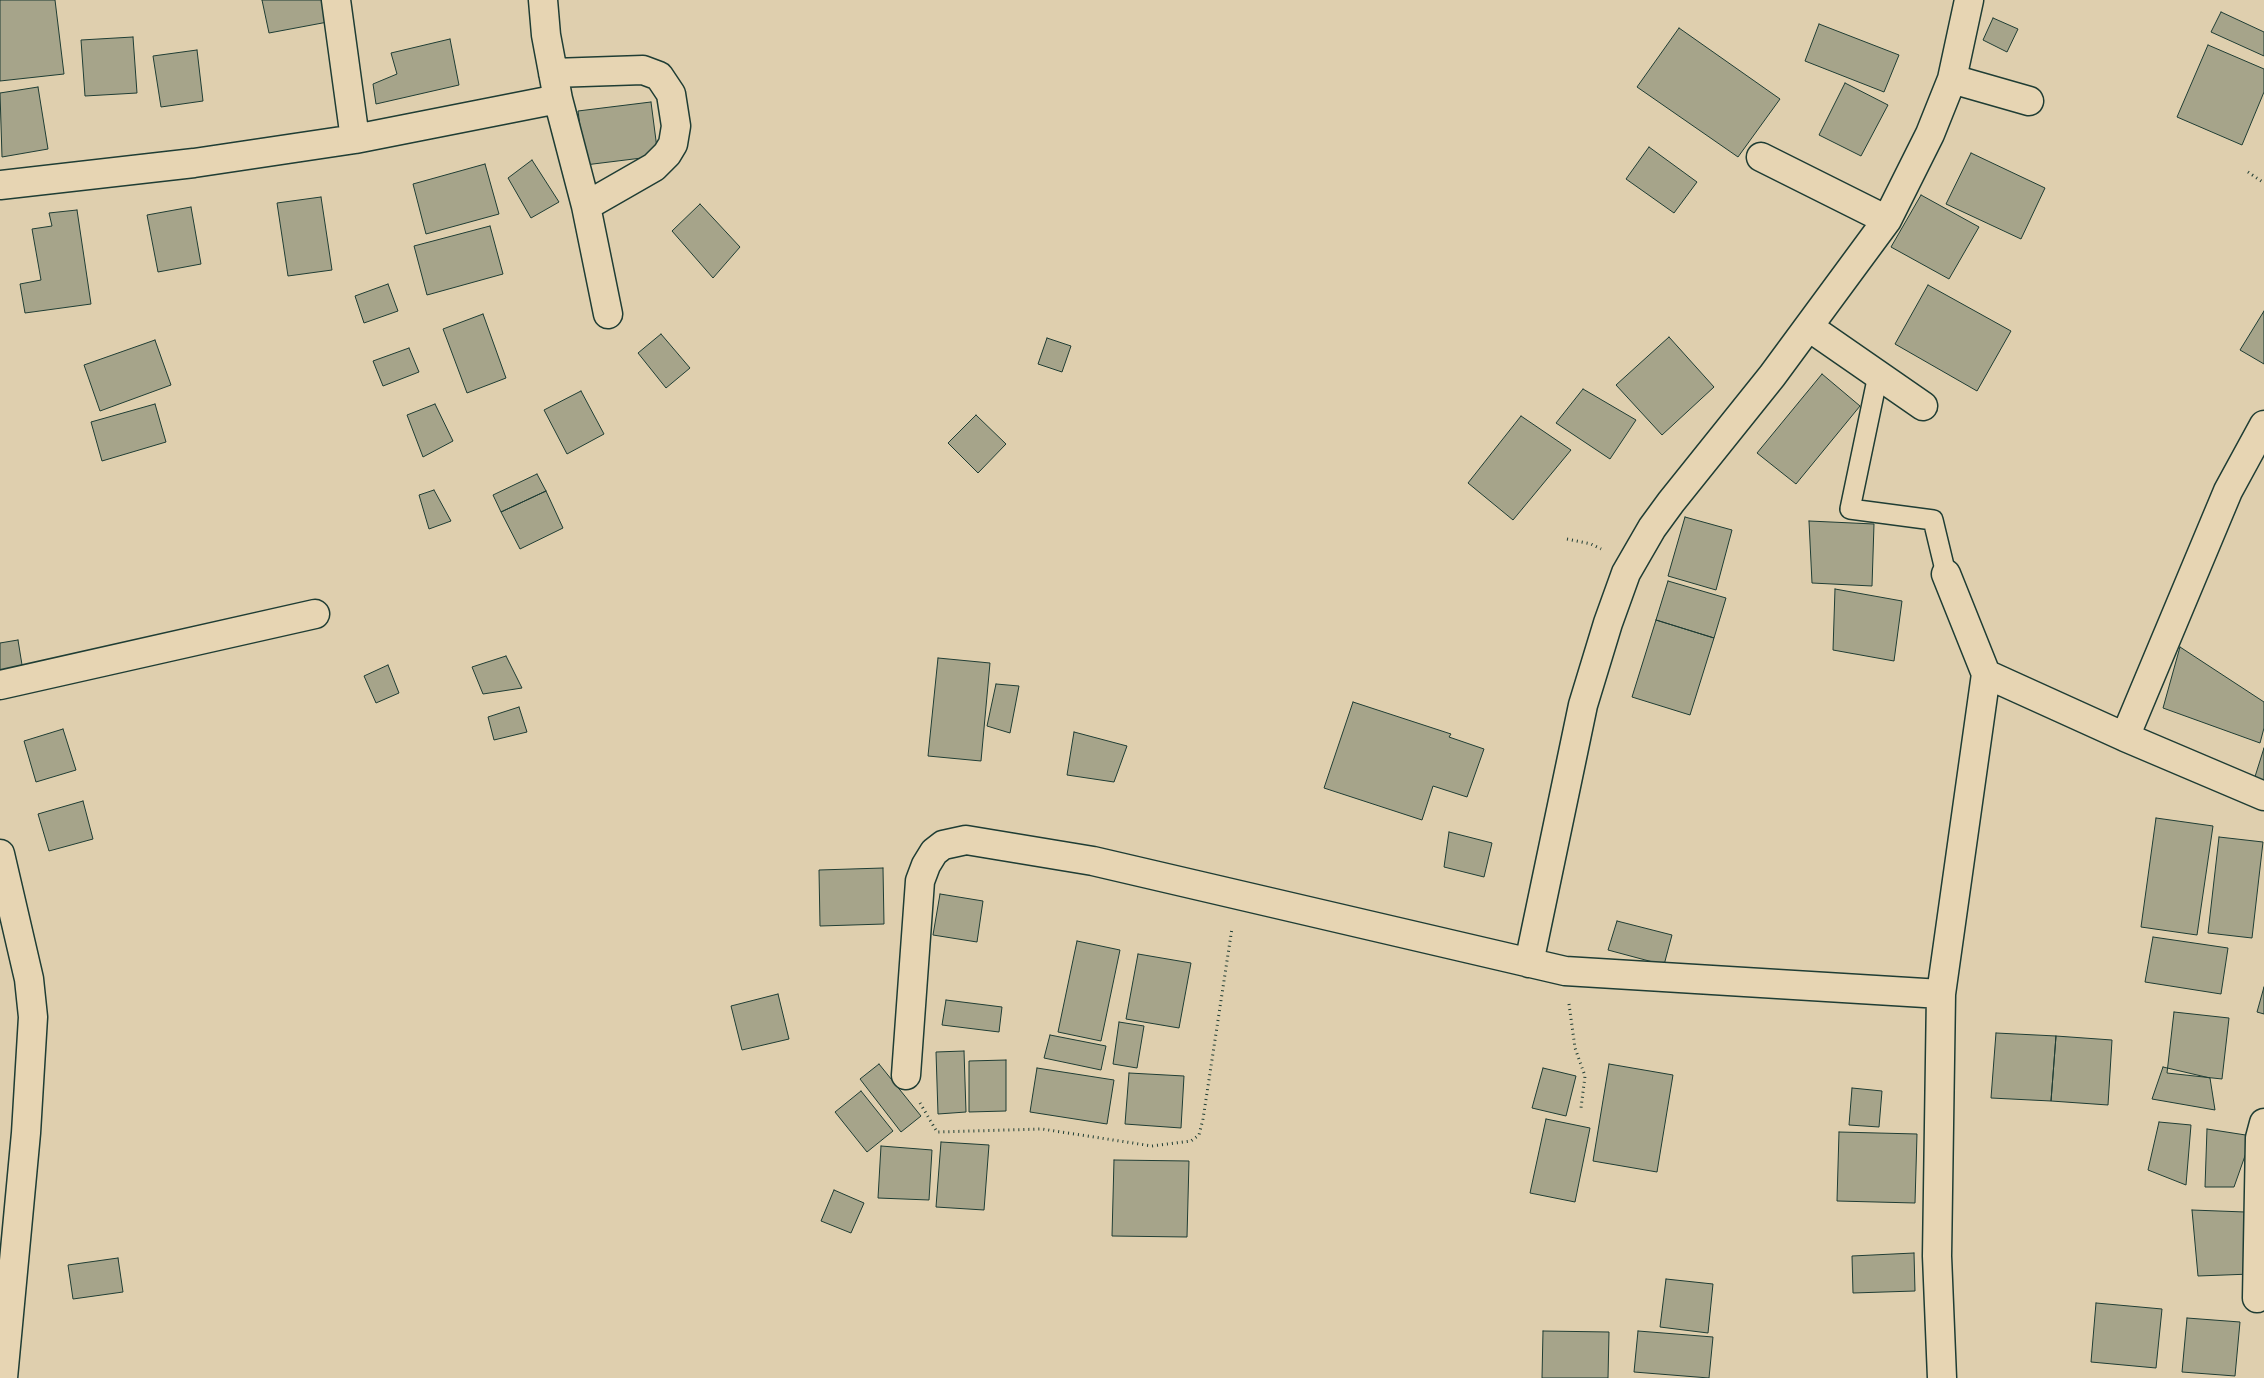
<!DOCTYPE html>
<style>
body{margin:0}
canvas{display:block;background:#dfcfae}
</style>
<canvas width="2264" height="1378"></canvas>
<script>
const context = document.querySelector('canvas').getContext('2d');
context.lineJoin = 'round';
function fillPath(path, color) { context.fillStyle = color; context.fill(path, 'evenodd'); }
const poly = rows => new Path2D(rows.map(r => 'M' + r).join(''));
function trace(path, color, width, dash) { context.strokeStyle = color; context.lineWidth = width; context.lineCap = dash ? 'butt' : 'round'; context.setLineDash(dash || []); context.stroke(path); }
const building = poly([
 [0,0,55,0,64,74,0,81,0,0],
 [262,0,329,0,333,21,269,33,262,0],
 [2221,12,2264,32,2264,56,2211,32,2221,12],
 [1993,18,2018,29,2007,52,1983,40,1993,18],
 [1819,24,1899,55,1884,92,1805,61,1819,24],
 [1679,28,1780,99,1738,157,1637,87,1679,28],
 [133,37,137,93,85,96,81,40,133,37],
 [450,39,459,85,376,104,373,84,397,74,391,53,450,39],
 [2208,45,2264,69,2264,92,2242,145,2177,117,2208,45],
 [197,50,203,101,161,107,153,56,197,50],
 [1845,83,1888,105,1861,156,1819,135,1845,83],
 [38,87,48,149,2,157,0,93,38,87],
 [651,102,658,156,585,165,578,111,651,102],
 [1649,147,1697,182,1674,213,1626,179,1649,147],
 [1971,153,2045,188,2021,239,1946,204,1971,153],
 [532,160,559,202,531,218,508,178,532,160],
 [485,164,499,214,426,234,413,184,485,164],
 [1921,195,1979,227,1949,279,1891,247,1921,195],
 [321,197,332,270,288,276,277,203,321,197],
 [700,204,740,247,713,278,672,231,700,204],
 [191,207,201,264,158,272,147,215,191,207],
 [77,210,91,304,25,313,20,284,41,280,32,229,52,226,49,213,77,210],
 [490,226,503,274,427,295,414,246,490,226],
 [388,284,398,311,364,323,355,296,388,284],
 [1928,285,2011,331,1977,391,1895,344,1928,285],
 [2264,311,2264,364,2240,350,2264,311],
 [483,314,506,378,467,393,443,329,483,314],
 [661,334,690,368,666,388,638,353,661,334],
 [1669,337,1714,387,1662,435,1616,385,1669,337],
 [1047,338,1071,346,1062,372,1038,364,1047,338],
 [155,340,171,385,100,411,84,365,155,340],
 [409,348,419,372,383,386,373,361,409,348],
 [1822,374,1860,406,1796,484,1757,453,1822,374],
 [1583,389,1636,420,1610,459,1556,423,1583,389],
 [581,391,604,434,567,454,544,410,581,391],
 [155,404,166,442,102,461,91,422,155,404],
 [435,404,453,441,423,457,407,415,435,404],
 [976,415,1006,444,978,473,948,443,976,415],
 [1521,416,1571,450,1513,520,1468,483,1521,416],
 [537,474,546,491,501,512,493,495,537,474],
 [434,490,451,521,429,529,419,495,434,490],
 [546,491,563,528,520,549,501,512,546,491],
 [1685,517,1732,530,1716,590,1668,576,1685,517],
 [1809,521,1874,524,1872,586,1812,583,1809,521],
 [1668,581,1726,598,1714,638,1656,620,1668,581],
 [1835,589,1902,601,1894,661,1833,650,1835,589],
 [1656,620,1714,638,1690,715,1632,697,1656,620],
 [18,640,23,671,0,675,0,643,18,640],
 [2180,647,2264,702,2264,728,2260,743,2163,708,2180,647],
 [506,656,522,688,483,694,472,667,506,656],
 [938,658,990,663,981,761,928,756,938,658],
 [388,665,399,693,376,703,364,676,388,665],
 [996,684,1019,686,1010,733,987,726,996,684],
 [1353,702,1451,734,1449,737,1484,749,1467,797,1433,786,1422,820,1324,788,1353,702],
 [519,707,527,732,494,740,488,717,519,707],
 [63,729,76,770,36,782,24,741,63,729],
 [1074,732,1127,746,1114,782,1067,775,1074,732],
 [2264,748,2264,786,2253,783,2264,748],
 [83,801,93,839,49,851,38,814,83,801],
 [2156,818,2213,826,2197,935,2141,927,2156,818],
 [1449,832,1492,843,1484,877,1444,867,1449,832],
 [2219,837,2263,842,2252,938,2208,933,2219,837],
 [883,868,884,924,820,926,819,870,883,868],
 [940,894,983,901,977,942,933,935,940,894],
 [1617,921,1672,935,1664,965,1608,950,1617,921],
 [2153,937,2228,948,2221,994,2145,982,2153,937],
 [1077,941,1120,950,1101,1041,1058,1032,1077,941],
 [1138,954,1191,963,1179,1028,1126,1019,1138,954],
 [2264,987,2264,1014,2257,1012,2264,987],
 [778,994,789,1039,742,1050,731,1006,778,994],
 [946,1000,1002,1007,999,1032,942,1025,946,1000],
 [2174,1012,2229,1018,2222,1079,2167,1073,2174,1012],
 [1119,1022,1144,1026,1137,1068,1113,1064,1119,1022],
 [1996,1033,2056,1036,2051,1101,1991,1098,1996,1033],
 [1050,1035,1106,1046,1101,1070,1044,1058,1050,1035],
 [2056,1036,2112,1040,2108,1105,2051,1101,2056,1036],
 [964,1051,966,1112,938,1114,936,1052,964,1051],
 [1006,1060,1006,1111,969,1112,969,1061,1006,1060],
 [879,1064,921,1116,901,1132,860,1079,879,1064],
 [1609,1064,1673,1075,1657,1172,1593,1161,1609,1064],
 [2163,1067,2210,1078,2215,1110,2152,1099,2163,1067],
 [1037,1068,1114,1080,1107,1124,1030,1112,1037,1068],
 [1543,1068,1576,1076,1566,1116,1532,1108,1543,1068],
 [1129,1073,1184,1076,1181,1128,1125,1124,1129,1073],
 [1852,1088,1882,1091,1879,1127,1849,1125,1852,1088],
 [861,1091,893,1131,867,1152,835,1112,861,1091],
 [1546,1119,1590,1128,1575,1202,1530,1193,1546,1119],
 [2159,1122,2191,1125,2186,1185,2148,1170,2159,1122],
 [2207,1129,2252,1136,2234,1187,2205,1187,2207,1129],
 [1839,1132,1917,1134,1915,1203,1837,1201,1839,1132],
 [941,1142,989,1145,984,1210,936,1207,941,1142],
 [881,1146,932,1150,929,1200,878,1198,881,1146],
 [1114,1160,1189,1161,1187,1237,1112,1236,1114,1160],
 [834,1190,864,1203,851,1233,821,1221,834,1190],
 [2192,1210,2245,1212,2251,1274,2198,1276,2192,1210],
 [1914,1253,1915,1291,1853,1293,1852,1256,1914,1253],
 [118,1258,123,1292,73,1299,68,1265,118,1258],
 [1666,1279,1713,1284,1708,1333,1660,1327,1666,1279],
 [2096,1303,2162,1309,2156,1368,2091,1362,2096,1303],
 [2187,1318,2240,1322,2235,1376,2182,1372,2187,1318],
 [1543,1331,1609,1332,1608,1378,1542,1378,1543,1331],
 [1638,1331,1713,1337,1709,1378,1634,1372,1638,1331]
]);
const path = poly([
 [2248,172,2264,183],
 [1567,539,1591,544,1601,549],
 [1569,1004,1575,1048,1585,1076,1581,1108],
 [920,1103,937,1132,1042,1129,1152,1146,1191,1141,1199,1135,1203,1119,1232,928]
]);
const service = poly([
 [1878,375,1850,509,1933,520,1946,574]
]);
const minor = poly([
 [336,0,355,139],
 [543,0,546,35,558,99,586,206,608,314],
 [553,73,643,70,659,76,671,94,676,126,673,144,667,154,654,167,586,206],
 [1952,79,2029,101],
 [1761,157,1887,220],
 [0,185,194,163,355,139,558,99],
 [1809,327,1923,406],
 [1946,574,1986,674,2125,737,2264,796],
 [0,685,315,614],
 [2125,737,2228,491,2264,425],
 [0,854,29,979,33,1017,26,1133,3,1378],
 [1529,963,1583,705,1608,623,1626,573,1652,528,1671,502,1772,376,1887,220,1930,134,1952,79,1969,0],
 [906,1075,920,881,926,865,934,852,943,845,966,840,1093,861,1565,971,1941,994],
 [2257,1298,2260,1138,2264,1123],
 [1942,1378,1937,1256,1941,994,1986,674]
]);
fillPath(building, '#a6a48a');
trace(building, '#1f3d34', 1);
trace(service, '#1f3d34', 22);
trace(minor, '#1f3d34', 31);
trace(path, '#1f3d34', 3, [1, 4]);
trace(service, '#e7d5b3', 19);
trace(minor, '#e7d5b3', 28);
</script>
